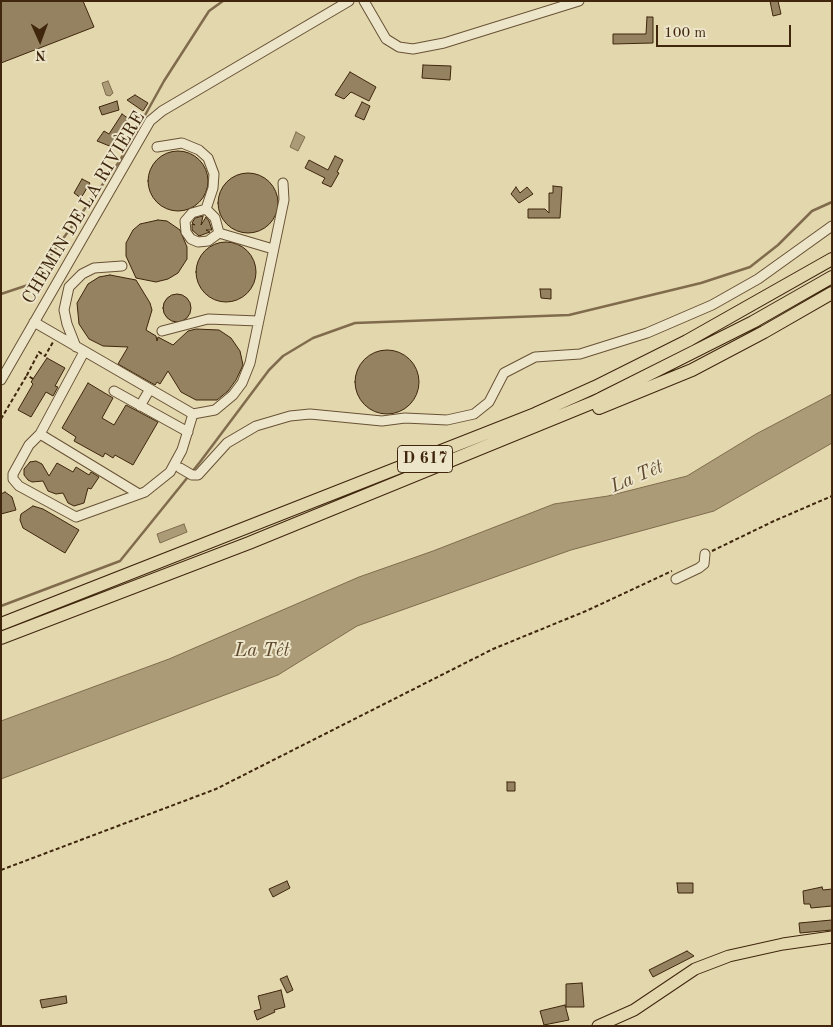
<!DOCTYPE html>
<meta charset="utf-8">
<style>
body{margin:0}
#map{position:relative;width:833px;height:1027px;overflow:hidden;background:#e3d7ae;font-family:"Old Standard TT",serif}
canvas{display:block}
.frame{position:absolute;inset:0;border:2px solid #3f260c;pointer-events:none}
.north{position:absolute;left:15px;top:15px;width:50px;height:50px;-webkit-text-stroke:4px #ede5ca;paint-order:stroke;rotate:178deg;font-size:14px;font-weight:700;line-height:20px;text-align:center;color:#3f260c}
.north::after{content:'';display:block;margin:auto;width:18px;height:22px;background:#3f260c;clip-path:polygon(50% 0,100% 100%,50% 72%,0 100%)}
.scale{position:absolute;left:656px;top:25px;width:135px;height:22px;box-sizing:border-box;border:2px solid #3f260c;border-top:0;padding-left:6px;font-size:15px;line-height:18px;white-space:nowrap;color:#3f260c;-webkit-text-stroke:4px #ede5ca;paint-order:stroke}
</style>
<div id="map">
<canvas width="833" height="1027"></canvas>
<div class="frame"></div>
<div class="north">N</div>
<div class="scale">100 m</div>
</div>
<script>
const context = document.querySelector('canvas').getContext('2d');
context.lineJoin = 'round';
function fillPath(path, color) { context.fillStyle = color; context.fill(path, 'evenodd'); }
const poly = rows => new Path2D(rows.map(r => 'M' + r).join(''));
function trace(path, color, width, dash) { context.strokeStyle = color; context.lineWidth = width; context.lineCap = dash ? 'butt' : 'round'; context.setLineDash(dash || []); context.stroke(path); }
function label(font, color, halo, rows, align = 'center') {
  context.font = font + ' "Old Standard TT",serif'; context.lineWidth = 4; context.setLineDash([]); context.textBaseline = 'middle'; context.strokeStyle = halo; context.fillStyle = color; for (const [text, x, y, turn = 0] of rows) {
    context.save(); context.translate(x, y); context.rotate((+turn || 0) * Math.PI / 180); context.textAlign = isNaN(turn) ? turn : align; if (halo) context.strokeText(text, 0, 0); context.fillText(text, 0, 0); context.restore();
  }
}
const water = poly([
 [108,81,113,93,110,96,106,95,102,83,108,81],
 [296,132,305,137,298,151,290,147,296,132],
 [832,394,832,443,714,511,571,550,357,626,278,675,1,779,1,721,169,659,359,577,433,551,554,504,608,496,687,476,756,434,832,394],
 [184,524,187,532,160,543,157,534,184,524]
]);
const stream = poly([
 [1,294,28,285,32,281,119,162,164,81,209,11,223,1],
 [1,606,120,561,200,462,269,370,283,356,313,338,355,323,569,315,701,283,750,267,778,245,812,211,832,202]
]);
const building = poly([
 [1,1,83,1,94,27,1,63,1,1],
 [770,1,778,1,781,14,773,16,770,1],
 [647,17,653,17,653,43,613,44,613,34,646,34,647,17],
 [423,65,451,66,450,80,422,78,423,65],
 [350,72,376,87,369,101,351,92,344,99,335,95,350,72],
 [135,95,148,103,143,111,127,100,135,95],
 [117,101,119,110,102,115,99,107,117,101],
 [362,102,370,106,364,120,355,116,362,102],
 [122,114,129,119,112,147,97,141,104,131,109,134,122,114],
 '148 181a30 30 0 1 1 60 0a30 30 0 1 1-60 0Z',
 [335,156,343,160,337,172,339,173,331,187,322,183,325,178,305,168,309,160,328,170,335,156],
 '218 203a30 30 0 1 1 60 0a30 30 0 1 1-60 0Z',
 [82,179,90,183,81,198,74,193,82,179],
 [553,186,562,187,560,218,528,218,528,209,545,209,549,213,549,193,553,193,553,186],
 [516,187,520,193,527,187,533,194,519,203,511,194,516,187],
 [203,216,201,225,206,217,209,221,212,230,206,230,210,232,199,236,192,230,192,224,195,225,192,223,195,218,203,216],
 [158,220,167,221,180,230,187,247,187,259,178,273,168,279,156,282,136,278,126,256,126,243,133,230,140,224,158,220],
 '196 272a30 30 0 1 1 60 0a30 30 0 1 1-60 0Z',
 [110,275,136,280,150,303,152,310,146,330,156,336,157,341,158,337,173,345,188,331,196,329,219,330,231,338,240,351,243,365,236,380,228,391,217,400,196,400,181,392,168,371,160,384,157,382,155,385,118,364,128,347,103,346,89,339,79,324,77,303,88,284,99,277,110,275],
 [540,289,551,289,551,299,541,298,540,289],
 '163 308a14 14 0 1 1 28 0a14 14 0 1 1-28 0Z',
 '355 382a32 32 0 1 1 64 0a32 32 0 1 1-64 0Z',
 [47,358,65,368,55,386,58,387,53,396,46,392,31,417,18,410,33,384,31,382,47,358],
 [88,383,113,398,102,418,114,425,126,405,158,422,133,465,115,455,113,458,105,453,103,457,74,441,76,437,62,428,88,383],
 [30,462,36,461,42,464,49,476,57,463,73,472,76,467,89,475,91,472,99,477,91,489,88,488,84,503,74,506,68,503,63,493,56,494,48,491,43,481,32,482,28,480,24,475,24,469,30,462],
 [5,492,12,497,16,510,1,514,1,494,5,492],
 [33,506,43,509,79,530,65,553,23,528,20,520,21,514,33,506],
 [507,782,515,782,515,791,507,791,507,782],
 [287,881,290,888,273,897,269,889,287,881],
 [677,883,693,883,693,893,678,893,677,883],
 [822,887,823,890,832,889,832,906,811,908,810,904,804,904,803,891,822,887],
 [832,920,832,930,800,933,799,923,832,920],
 [687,951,694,956,653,977,649,970,687,951],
 [287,976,293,990,287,993,280,979,287,976],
 [582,983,584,1007,566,1007,566,984,582,983],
 [281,990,285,1007,274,1010,275,1012,257,1020,254,1011,261,1009,258,996,281,990],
 [66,996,67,1003,42,1008,40,1000,66,996],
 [565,1005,569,1020,544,1025,540,1011,565,1005]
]);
const path = poly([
 [33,379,27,375,39,352,45,356,53,342],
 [1,419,27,375],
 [712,551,774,521,832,496],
 [1,870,216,789,493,649,586,611,672,571]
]);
const minor = poly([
 [364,1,386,39,399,47,413,49,444,43,579,1],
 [157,147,182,143,199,150,208,158,214,174,213,188,206,209],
 [219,233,215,218,206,209,192,213,185,221,186,232,191,239,198,242,208,241,219,233,273,249],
 [34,322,193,414,215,410,233,395,242,383,250,363,284,200,283,183],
 [162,331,208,319,258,321],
 [76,347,67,324,64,310,69,287,82,274,94,268,122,266],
 [84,352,40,434,29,445,13,474,13,479,19,486,76,517,145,492,170,472,182,450,193,414],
 [1,380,150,121,162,111,349,1],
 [114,391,188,432],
 [140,406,150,389],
 [40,434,139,494],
 [180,468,192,475,198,475,227,443,256,426,290,416,310,414,382,421,405,418,447,420,474,414,489,402,504,373,535,357,580,354,647,333,712,305,758,279,832,226],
 [676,579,699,568,704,564,705,554]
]);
const major = poly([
 [598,1026,634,1010,695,969,729,956,783,944,832,937]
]);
const highway = poly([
 [599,408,692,370,764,332,832,293],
 [1,624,535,414,595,387,687,341,832,259],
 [1,638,249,543,594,402,753,322,832,277]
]);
const shields = [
 [425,459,55]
];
const shieldNames = [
 ["D 617",425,459]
];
const streetNames = [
 ["CHEMIN DE LA RIVIÈRE",84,208,-59]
];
const waterNames = [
 ["La Têt",637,477,-23],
 ["La Têt",262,651]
];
fillPath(water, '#ab9b77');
trace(water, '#806c4c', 1);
trace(stream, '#806c4c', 2.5);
fillPath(building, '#948260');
trace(building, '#3f260c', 1);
trace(minor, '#685234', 11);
trace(major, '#3f260c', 13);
trace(highway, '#3f260c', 14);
trace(path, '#3f260c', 2, [4, 2.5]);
trace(minor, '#ede5ca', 9);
trace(major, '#e3d7ae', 11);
trace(highway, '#e3d7ae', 12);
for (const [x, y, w] of shields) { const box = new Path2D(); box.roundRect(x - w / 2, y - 13.5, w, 27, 4); context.fillStyle = '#ede5ca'; context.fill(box); trace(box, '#3f260c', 1); }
label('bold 16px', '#3f260c', null, shieldNames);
label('18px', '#3f260c', '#ede5ca', streetNames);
label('italic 19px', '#5f492c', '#ede5ca', waterNames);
</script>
